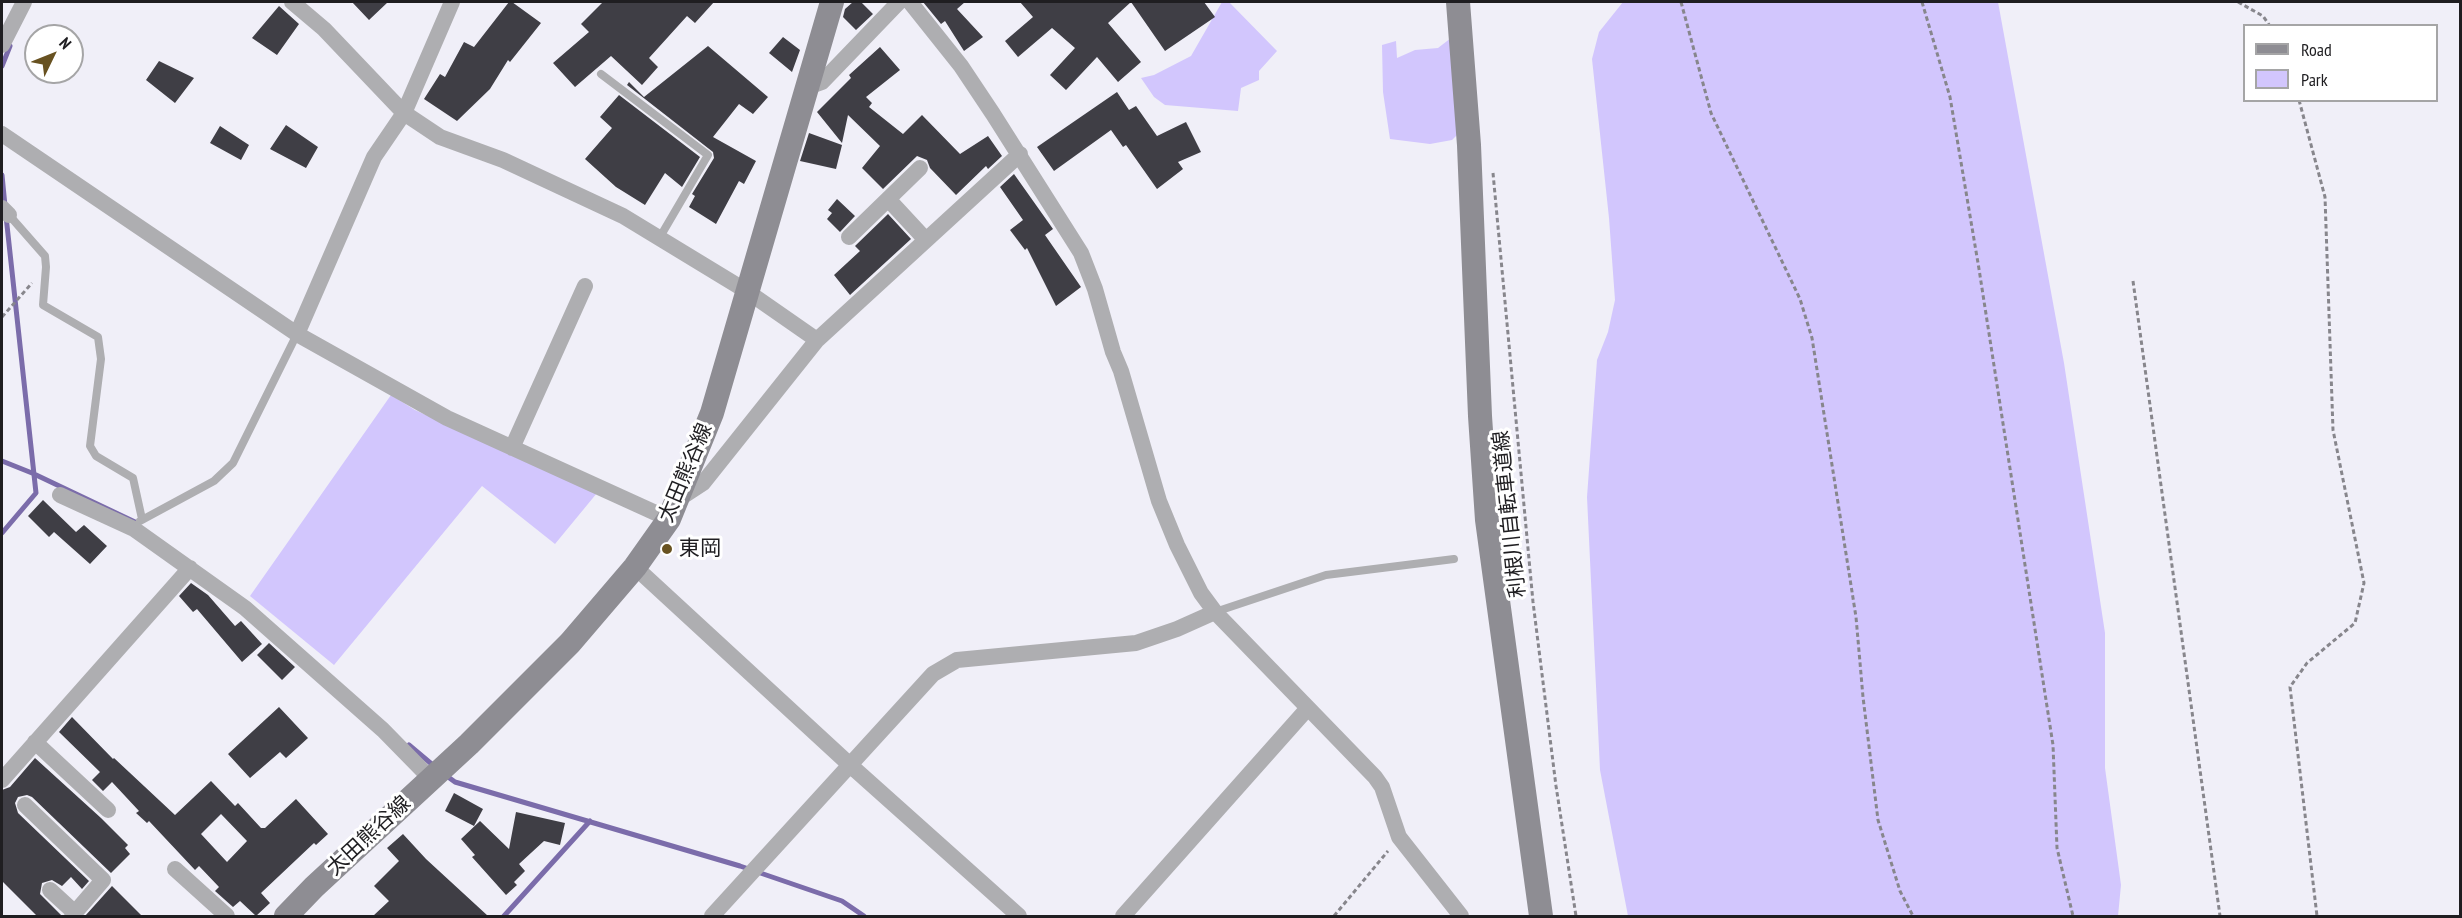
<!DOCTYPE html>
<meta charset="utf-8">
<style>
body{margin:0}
#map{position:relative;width:2462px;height:918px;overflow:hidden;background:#f0eff8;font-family:"PT Sans Narrow",sans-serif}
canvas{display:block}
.frame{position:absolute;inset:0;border:3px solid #1f1e21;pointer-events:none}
.legend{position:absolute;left:2243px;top:24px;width:195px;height:78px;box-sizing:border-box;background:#fff;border:2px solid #a5a5a6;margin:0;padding:8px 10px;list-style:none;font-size:18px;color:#1f1e21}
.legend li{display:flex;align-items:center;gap:12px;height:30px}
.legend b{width:30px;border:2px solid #a5a5a6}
.north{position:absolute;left:24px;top:24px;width:60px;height:60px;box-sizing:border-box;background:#fff;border:2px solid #a5a5a6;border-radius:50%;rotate:47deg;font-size:16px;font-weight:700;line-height:24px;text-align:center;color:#1f1e21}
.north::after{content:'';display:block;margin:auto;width:21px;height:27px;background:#685221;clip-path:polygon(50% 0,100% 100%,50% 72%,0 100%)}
</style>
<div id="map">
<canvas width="2462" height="918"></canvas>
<div class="frame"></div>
<ul class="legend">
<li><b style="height:8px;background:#8e8d93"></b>Road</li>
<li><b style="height:16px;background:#d2c6fd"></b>Park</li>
</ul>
<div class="north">N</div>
</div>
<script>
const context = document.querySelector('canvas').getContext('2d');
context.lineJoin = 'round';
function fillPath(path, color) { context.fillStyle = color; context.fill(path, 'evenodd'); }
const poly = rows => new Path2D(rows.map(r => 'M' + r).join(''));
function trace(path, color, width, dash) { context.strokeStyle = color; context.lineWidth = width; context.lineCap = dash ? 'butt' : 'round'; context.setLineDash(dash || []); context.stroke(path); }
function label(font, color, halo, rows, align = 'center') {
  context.font = font + ' "PT Sans Narrow","Noto Sans JP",sans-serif'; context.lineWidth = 6; context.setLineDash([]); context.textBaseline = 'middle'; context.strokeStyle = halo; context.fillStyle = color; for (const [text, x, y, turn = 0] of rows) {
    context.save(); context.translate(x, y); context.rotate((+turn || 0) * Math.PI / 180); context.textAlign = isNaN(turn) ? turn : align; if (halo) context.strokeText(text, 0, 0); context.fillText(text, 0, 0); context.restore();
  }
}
const green = poly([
 [1222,2,1229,2,1277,51,1259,71,1259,80,1241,88,1238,111,1165,105,1154,97,1141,78,1154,75,1191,56],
 [1623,2,1998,2,2064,363,2105,633,2105,768,2121,885,2118,916,1628,916,1600,770,1587,497,1597,360,1608,332,1615,300,1609,218,1592,59,1599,32],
 [1451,38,1458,134,1452,140,1430,144,1390,139,1383,92,1382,45,1396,41,1397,58,1415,50,1438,48],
 [391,395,415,410,597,493,555,544,482,486,334,665,250,596]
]);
const stream = poly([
 [2,66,10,46],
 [2,175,5,206],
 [2,461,32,473,135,522],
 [2,533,36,493,6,216],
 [409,745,434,766],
 [444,774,455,782,740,866,842,901,864,916],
 [504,916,590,821]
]);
const building = poly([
 [352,2,388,2,369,20],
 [509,2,512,2,541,23,510,62,508,60,490,89,457,121,424,99,440,74,445,77,464,42,474,47],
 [603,2,714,2,695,23,687,16,649,58,658,67,642,85,611,56,575,87,553,63,589,32,581,24],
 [853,2,861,2,873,14,856,30,843,17,845,9],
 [923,2,965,2,957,9,983,37,964,51,945,21,941,24],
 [1020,2,1204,2,1215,17,1165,51,1131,2,1108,23,1141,62,1118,82,1097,57,1066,90,1050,75,1075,48,1052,28,1018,57,1005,41,1033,17],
 [279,6,299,24,277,55,252,38],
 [783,37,800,50,792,72,769,53],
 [708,46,768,97,753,114,739,104,713,137,756,161,744,184,739,181,716,224,689,207,695,196,692,194,714,158,713,152,627,85,629,82,644,97],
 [880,47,900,70,866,97,872,103,869,107,903,134,922,115,960,154,988,136,1002,156,988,169,986,166,956,195,930,168,927,160,917,156,883,189,862,168,880,146,848,115,842,143,817,112,851,78,849,75],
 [159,61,194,78,175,103,146,80],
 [1117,92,1129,110,1136,106,1157,136,1186,122,1201,152,1178,162,1183,169,1157,189,1126,145,1123,147,1111,130,1054,171,1037,147],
 [619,95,700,157,682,187,665,173,645,205,616,187,585,159,612,128,600,117],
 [286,125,318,147,306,168,270,149],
 [220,126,249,145,241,160,210,143],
 [809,133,842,145,836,169,800,161],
 [1014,174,1053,229,1045,235,1081,287,1056,306,1027,248,1025,250,1010,230,1023,220,1000,187],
 [837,199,855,216,840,232,827,219,832,213,828,210],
 [888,214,911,239,850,295,834,275,860,251,855,246],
 [43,500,76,532,84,525,107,546,90,564,54,532,49,537,28,516],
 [191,583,208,595,235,626,241,621,262,644,242,662,197,609,193,612,179,596],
 [269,643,295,667,282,680,257,655],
 [279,707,308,738,286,758,280,752,250,778,228,754],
 [72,717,113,759,114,758,175,815,211,781,235,806,238,803,261,828,265,828,296,799,328,834,316,845,314,843,261,893,270,903,256,916,240,901,233,907,215,891,219,887,199,866,195,870,149,821,147,823,136,813,139,811,112,782,103,791,92,780,100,772,59,732],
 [221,814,247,841,227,862,201,834],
 [35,758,101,818,128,845,125,848,130,854,111,873,32,797,27,795,18,797,15,803,18,813,89,881,82,889,71,877,62,886,52,880,42,883,40,894,62,916,37,916,2,881,2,790,10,787],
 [454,793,483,809,474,826,445,811],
 [516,812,565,823,560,845,544,841,519,864,525,871,514,882,517,885,506,895,472,857,475,855,461,839,480,821,509,849],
 [403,834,426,859,488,916,373,916,389,901,374,886,399,861,387,848],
 [112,886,142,916,85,916]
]);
const path = poly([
 [1681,2,1711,113,1800,299,1812,338,1856,617,1863,697,1878,820,1900,891,1913,916],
 [1922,2,1950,97,1979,269,2053,745,2057,848,2073,916],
 [2238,2,2263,16,2270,26],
 [2299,100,2325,197,2333,430,2364,583,2355,623,2307,663,2290,687,2317,916],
 [1493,173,1533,602,1556,786,1576,916],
 [2133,281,2220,916],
 [2,317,32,283],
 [1334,916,1388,851]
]);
const lane = poly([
 [601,74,708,155,660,237],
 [9,215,45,256,46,267,43,305,98,337,101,359,90,446,96,456,133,478,142,519],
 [140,521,214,481,233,463,297,334],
 [1215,612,1326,575,1454,559]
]);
const street = poly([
 [292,2,324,29,404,113,440,137,503,160,623,216,748,292,817,340],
 [910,2,961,66,993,114,1081,253,1095,289,1113,352,1121,371,1159,501,1177,545,1201,593,1215,612,1375,777,1382,787,1399,837,1461,916],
 [2,45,24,2],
 [805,88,822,82,899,2],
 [2,134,297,334,447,418,669,519],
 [888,199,926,240],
 [2,208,9,215],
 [849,237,920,168],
 [297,334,374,157,404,113,452,2],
 [512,448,585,286],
 [60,495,134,529,245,608,383,730,431,779],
 [677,500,703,483,817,340,1020,154],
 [635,567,850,765,1019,916],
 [35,742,108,810],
 [2,780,190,568],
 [25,805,103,880,72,916],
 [175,869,227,916],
 [50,890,75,913],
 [712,916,933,674,957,660,1136,643,1177,629,1215,612],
 [1123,916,1308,708]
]);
const secondary = poly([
 [1458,2,1469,145,1480,416,1487,520,1541,916],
 [286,916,314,887,469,744,570,643,635,567,669,519,712,413,832,2]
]);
const markers = [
 [667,549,6,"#685221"]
];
const streetNames = [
 ["太田熊谷線",686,473,-67],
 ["利根川自転車道線",1510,514,-96],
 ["太田熊谷線",369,836,-43]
];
const poiNames = [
 ["東岡",679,549]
];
fillPath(green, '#d2c6fd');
trace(stream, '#7b6caa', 5);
fillPath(building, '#3f3e45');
trace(path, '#87868c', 3, [4.5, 3]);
trace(lane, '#aeaeb1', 8);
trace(street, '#aeaeb1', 16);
trace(secondary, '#8e8d93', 24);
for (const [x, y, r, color] of markers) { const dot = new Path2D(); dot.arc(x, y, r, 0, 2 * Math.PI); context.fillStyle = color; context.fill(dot); trace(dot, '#fff', 2); }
label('21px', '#1f1e21', '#fff', streetNames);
label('21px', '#1f1e21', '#fff', poiNames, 'left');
</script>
